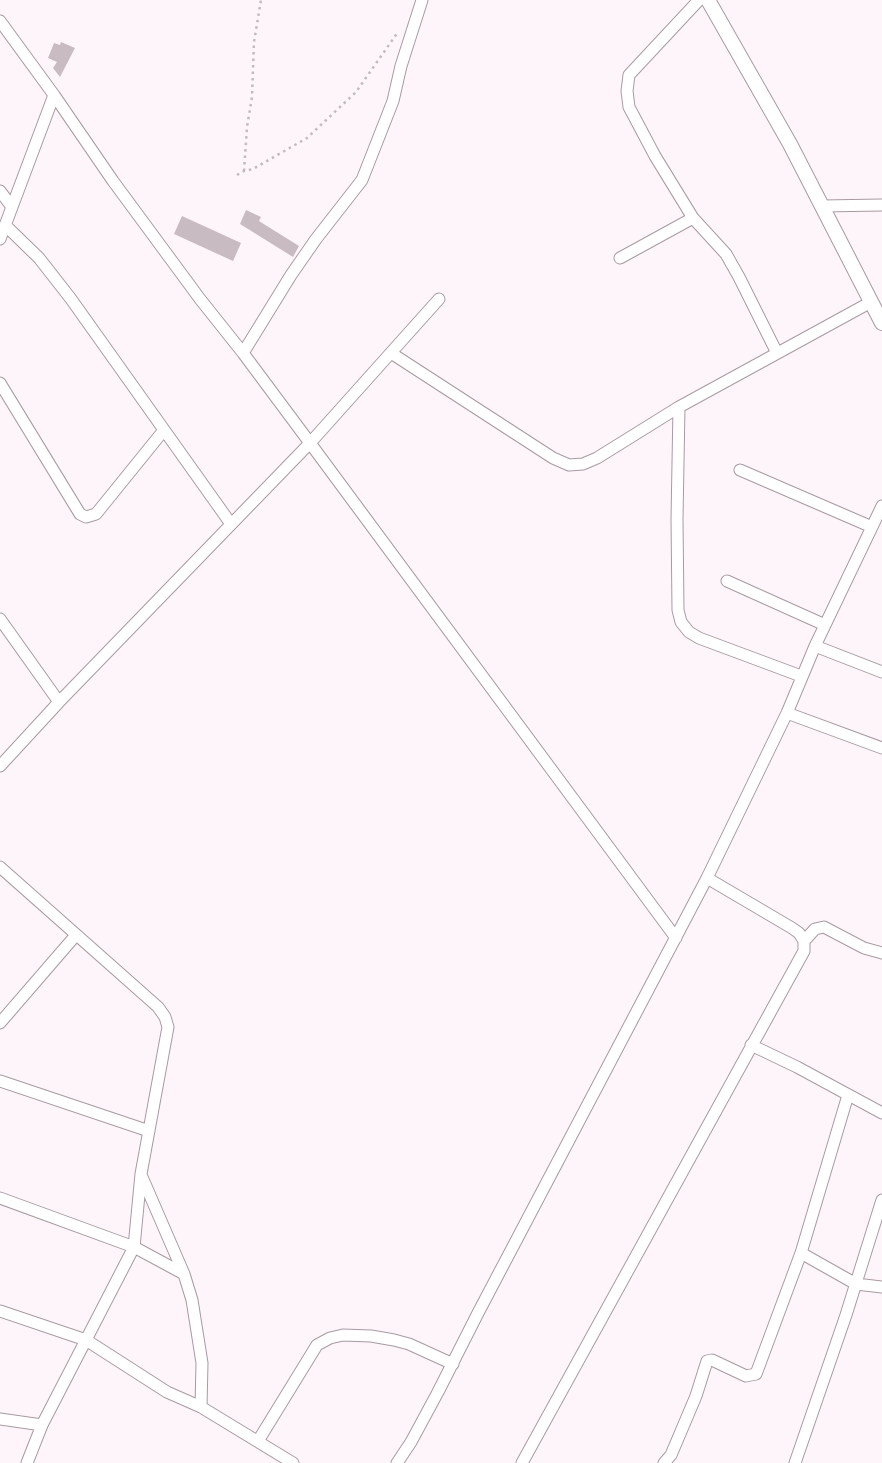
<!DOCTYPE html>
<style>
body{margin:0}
canvas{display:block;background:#fef5fa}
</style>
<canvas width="882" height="1463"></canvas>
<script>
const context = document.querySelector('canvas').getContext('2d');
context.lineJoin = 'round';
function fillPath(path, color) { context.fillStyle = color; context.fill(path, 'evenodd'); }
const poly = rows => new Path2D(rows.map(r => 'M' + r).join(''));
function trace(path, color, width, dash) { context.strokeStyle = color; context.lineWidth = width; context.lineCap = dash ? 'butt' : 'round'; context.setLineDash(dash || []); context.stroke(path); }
const building = poly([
 [61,42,75,48,60,77,53,68,57,62,48,58,54,43,60,45],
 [246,210,261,217,259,221,299,246,293,257,240,224],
 [182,216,241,243,233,261,174,234]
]);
const path = poly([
 [244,171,247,127,252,97,254,42,261,0],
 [237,175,244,171,253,169,307,138,356,92,398,32]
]);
const minor = poly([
 [699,0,629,75,627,91,629,107,655,156,693,218,726,254,739,277,777,353],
 [0,21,54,95,113,181,200,299,243,353,310,443,676,938],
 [0,191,12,207],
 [822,206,882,205],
 [5,225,39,258,71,299,231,524],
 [0,239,54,95],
 [620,258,693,218],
 [243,353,291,275,316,239,362,180,393,101,401,66,422,0],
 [391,353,553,458,569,465,583,464,597,458,679,407,871,302],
 [0,383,80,514,86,517,96,514,164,430],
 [679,407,677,519,678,610,681,622,689,632,699,638,801,676],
 [740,470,872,527],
 [727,581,825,625],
 [0,619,59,702],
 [815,646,882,672],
 [787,713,882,748],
 [0,766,59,702,310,443,439,299],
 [0,867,158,1007,165,1017,168,1027,141,1174,134,1247,42,1425,27,1463],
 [804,941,815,929,824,927,864,948,882,953],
 [0,1023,76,935],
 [751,1045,797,1067,882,1113],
 [0,1081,149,1131],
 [142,1177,184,1274,192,1300,202,1363,201,1407],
 [0,1198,134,1247,184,1274],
 [801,1253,856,1284,882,1287],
 [0,1311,86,1340,167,1392,201,1407,293,1463],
 [0,1419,42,1425],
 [258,1441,317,1345,330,1338,343,1335,371,1336,394,1340,409,1344,453,1364],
 [397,1463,411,1442,438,1392,478,1313,707,878,787,713,815,646,882,506],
 [522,1463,804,951,804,941,799,933,792,928,707,878],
 [664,1463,671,1455,696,1396,707,1361,712,1360,746,1376,756,1374,801,1253,848,1095],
 [795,1463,846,1315,882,1200]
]);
const tertiary = poly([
 [708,0,790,144,882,323]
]);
fillPath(building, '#c9bbc2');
trace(minor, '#a89aa1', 13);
trace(tertiary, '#a89aa1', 16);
trace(path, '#c2babe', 2.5, [2.5, 4]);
trace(minor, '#fff', 11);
trace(tertiary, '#fff', 14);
</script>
